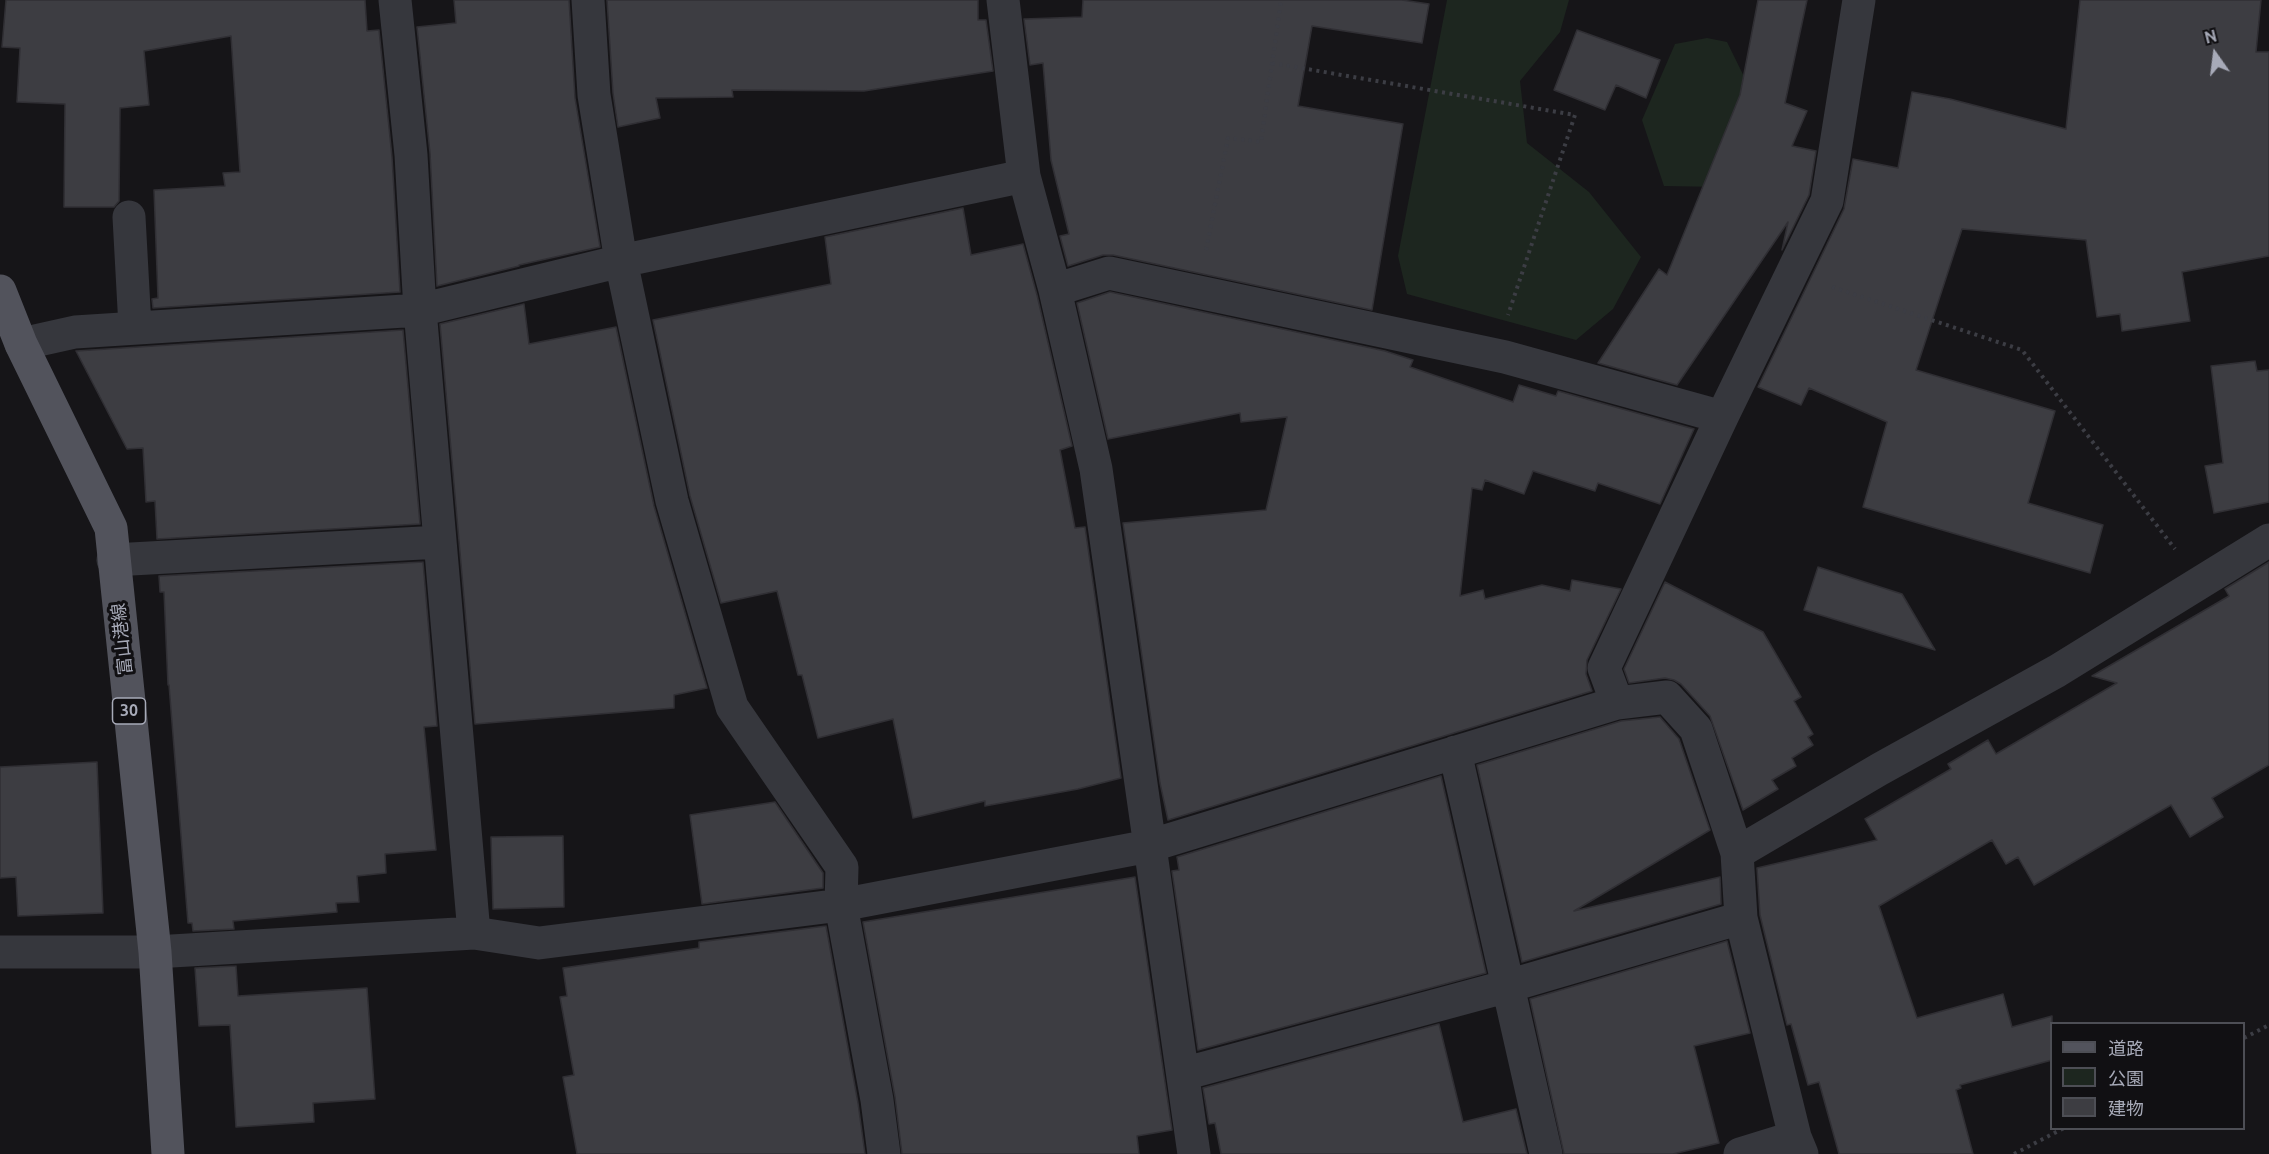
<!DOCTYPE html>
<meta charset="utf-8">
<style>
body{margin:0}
#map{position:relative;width:2269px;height:1154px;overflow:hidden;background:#161518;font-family:Ubuntu,"Noto Sans JP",sans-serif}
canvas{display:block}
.legend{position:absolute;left:2050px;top:1022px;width:195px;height:108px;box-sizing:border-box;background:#111013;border:2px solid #4d4e55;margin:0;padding:8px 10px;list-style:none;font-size:18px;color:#a7aab8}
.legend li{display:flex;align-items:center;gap:12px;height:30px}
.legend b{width:30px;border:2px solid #4d4e55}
.north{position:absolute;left:2185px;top:24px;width:60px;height:60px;-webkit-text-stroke:4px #111013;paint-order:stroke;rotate:346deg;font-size:16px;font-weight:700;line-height:24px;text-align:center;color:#a7aab8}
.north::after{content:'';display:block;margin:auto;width:21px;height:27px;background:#a7aab8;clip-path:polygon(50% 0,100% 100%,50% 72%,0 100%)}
</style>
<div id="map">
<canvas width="2269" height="1154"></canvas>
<ul class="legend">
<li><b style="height:8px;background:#52535c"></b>道路</li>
<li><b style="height:16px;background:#1d261f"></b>公園</li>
<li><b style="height:16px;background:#3d3d42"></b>建物</li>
</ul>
<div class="north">N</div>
</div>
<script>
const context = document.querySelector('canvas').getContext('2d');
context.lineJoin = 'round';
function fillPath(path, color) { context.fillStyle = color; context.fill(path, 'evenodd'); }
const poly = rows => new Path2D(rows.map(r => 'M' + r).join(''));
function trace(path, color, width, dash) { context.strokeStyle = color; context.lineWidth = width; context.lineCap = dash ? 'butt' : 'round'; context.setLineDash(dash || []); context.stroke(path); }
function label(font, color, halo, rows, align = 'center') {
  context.font = font + ' Ubuntu,"Noto Sans JP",sans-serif'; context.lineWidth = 6; context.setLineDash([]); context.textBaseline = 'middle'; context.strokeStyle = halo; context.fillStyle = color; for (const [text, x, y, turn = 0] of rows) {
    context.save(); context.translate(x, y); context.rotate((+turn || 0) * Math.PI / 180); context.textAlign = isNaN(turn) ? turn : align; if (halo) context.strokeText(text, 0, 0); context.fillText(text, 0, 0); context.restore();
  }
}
const green = poly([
 [1447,0,1569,0,1560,32,1520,81,1527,143,1589,192,1641,257,1613,309,1576,340,1407,294,1398,256],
 [1707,38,1727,42,1760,109,1723,187,1664,186,1642,120,1675,44]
]);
const building = poly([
 [6,0,365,0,367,31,379,30,392,157,400,292,153,308,152,299,158,298,154,190,225,186,223,173,240,172,231,36,144,51,149,105,120,108,119,201,114,207,64,207,65,104,17,102,20,48,2,47,6,0],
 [454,0,569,0,575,98,600,247,519,265,519,266,437,286,430,153,417,27,456,23,454,0],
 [607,0,978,0,978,20,986,20,993,71,864,91,732,90,733,97,656,98,660,118,618,127,613,93,607,0],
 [1083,0,1402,0,1429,4,1422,43,1312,26,1298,106,1403,124,1372,310,1113,255,1103,255,1068,266,1060,236,1069,234,1051,160,1043,63,1030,65,1024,19,1082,17,1083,0],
 [1758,0,1807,0,1785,103,1807,111,1792,146,1816,151,1809,195,1782,250,1788,222,1677,385,1598,363,1659,269,1667,275,1740,95,1758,0],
 [2080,0,2261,0,2256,52,2269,52,2269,256,2182,272,2190,321,2122,331,2120,314,2097,317,2086,240,1962,229,1916,370,2055,411,2028,503,2103,525,2090,573,1863,507,1887,422,1809,388,1801,405,1758,387,1844,209,1853,159,1898,168,1912,92,1950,99,2066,129,2080,0],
 [1577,30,1660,60,1646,98,1616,85,1605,110,1554,90,1577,30],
 [963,208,971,255,1023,244,1037,295,1072,446,1060,450,1075,528,1085,527,1121,778,1078,789,985,806,985,801,913,818,893,719,818,738,802,675,798,675,777,591,721,603,690,496,653,320,831,284,825,237,963,208],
 [1110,292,1385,351,1413,360,1410,367,1513,402,1519,385,1556,396,1558,391,1694,429,1660,504,1598,483,1595,491,1533,471,1524,494,1485,480,1482,490,1472,488,1460,596,1483,590,1485,599,1542,585,1570,591,1572,580,1621,589,1587,660,1586,674,1592,691,1168,820,1160,783,1123,523,1266,510,1287,417,1241,422,1240,413,1108,439,1077,303,1110,292],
 [524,304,529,344,616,327,654,506,707,688,674,695,674,708,475,724,440,324,524,304],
 [403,330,420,524,157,539,155,501,146,502,143,448,127,449,76,351,403,330],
 [2255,361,2257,371,2269,370,2269,502,2214,513,2205,466,2223,463,2211,366,2255,361],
 [423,562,437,726,424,727,436,850,385,854,386,873,357,876,359,902,336,903,337,912,233,921,234,929,193,931,192,923,188,923,169,685,168,685,164,592,160,592,159,576,423,562],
 [2269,562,2269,765,2212,798,2223,817,2190,837,2171,805,2034,885,2018,857,2006,864,1992,840,1879,906,1917,1018,2003,994,2012,1027,2052,1016,2052,1060,1960,1085,1961,1088,1956,1090,1973,1154,1839,1154,1819,1082,1808,1085,1791,1024,1787,1025,1760,915,1757,868,1877,840,1865,819,1951,769,1948,764,1988,740,1996,754,2117,683,2092,676,2229,596,2225,589,2269,562],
 [1818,567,1902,594,1935,650,1804,610,1818,567],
 [1665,582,1763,632,1801,697,1794,701,1813,734,1808,737,1813,745,1792,758,1796,766,1772,780,1778,789,1743,810,1710,716,1681,684,1674,680,1665,678,1629,683,1624,669,1665,582],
 [1660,717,1679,739,1710,830,1574,911,1720,877,1721,904,1522,962,1477,765,1621,721,1660,717],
 [97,762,103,913,18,916,16,877,0,878,0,767,97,762],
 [1441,776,1486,973,1198,1050,1172,871,1179,870,1177,857,1441,776],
 [775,802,823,873,823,888,702,904,690,815,775,802],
 [563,836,564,907,493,909,491,837,563,836],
 [1135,877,1172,1130,1137,1136,1139,1154,902,1154,895,1097,863,922,1135,877],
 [826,926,858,1103,865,1154,577,1154,563,1077,574,1075,560,997,567,996,563,968,699,948,699,942,826,926],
 [1727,941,1750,1033,1694,1046,1719,1143,1673,1154,1564,1154,1530,999,1727,941],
 [236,966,238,996,367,988,375,1099,313,1103,314,1122,236,1127,230,1025,199,1026,195,968,236,966],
 [1439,1024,1463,1122,1516,1109,1527,1154,1221,1154,1215,1123,1209,1124,1203,1088,1439,1024]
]);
const path = poly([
 [1272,63,1575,115,1508,315],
 [1206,250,1228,138,1261,142,1281,0],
 [1832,287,2022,350,2175,549],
 [2244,1038,2269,1025],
 [2014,1154,2064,1128]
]);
const minor = poly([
 [395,0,411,155,420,310,474,933],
 [588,0,594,95,621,261,672,501,732,707,842,867,841,905,877,1100,884,1154],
 [1003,0,1024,176,1055,290,1096,469,1194,1154],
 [129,217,135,327],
 [1055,290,1109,273,1505,357,1722,417],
 [21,344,75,332,420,310,621,261,1024,176],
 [113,560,440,542],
 [1617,703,1604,668,1722,417,1827,201,1859,0],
 [1455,752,1546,1154],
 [1737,853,1880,769,2057,671,2269,540],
 [0,952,155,952,474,933,539,943,841,905,1149,846,1617,703,1667,697,1696,729,1737,853,1741,918,1795,1137,1802,1154],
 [1183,1074,1508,986,1741,918],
 [1740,1154,1795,1137]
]);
const major = poly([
 [0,291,21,344,111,528,155,952,168,1154]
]);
const shields = [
 [129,711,33]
];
const shieldNames = [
 ["30",129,711]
];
const streetNames = [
 ["富山港線",122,639,-96]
];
fillPath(green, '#1d261f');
fillPath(building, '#3d3d42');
trace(building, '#302f34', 1.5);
trace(path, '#3c3d44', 4, [3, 4.5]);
trace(minor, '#36373d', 33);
trace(major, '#52535c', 33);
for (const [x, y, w] of shields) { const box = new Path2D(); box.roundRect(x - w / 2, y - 13, w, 26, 4.5); context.fillStyle = '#111013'; context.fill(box); trace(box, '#a7aab8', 1.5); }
label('bold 16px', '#a7aab8', null, shieldNames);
label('18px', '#a7aab8', '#111013', streetNames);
</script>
